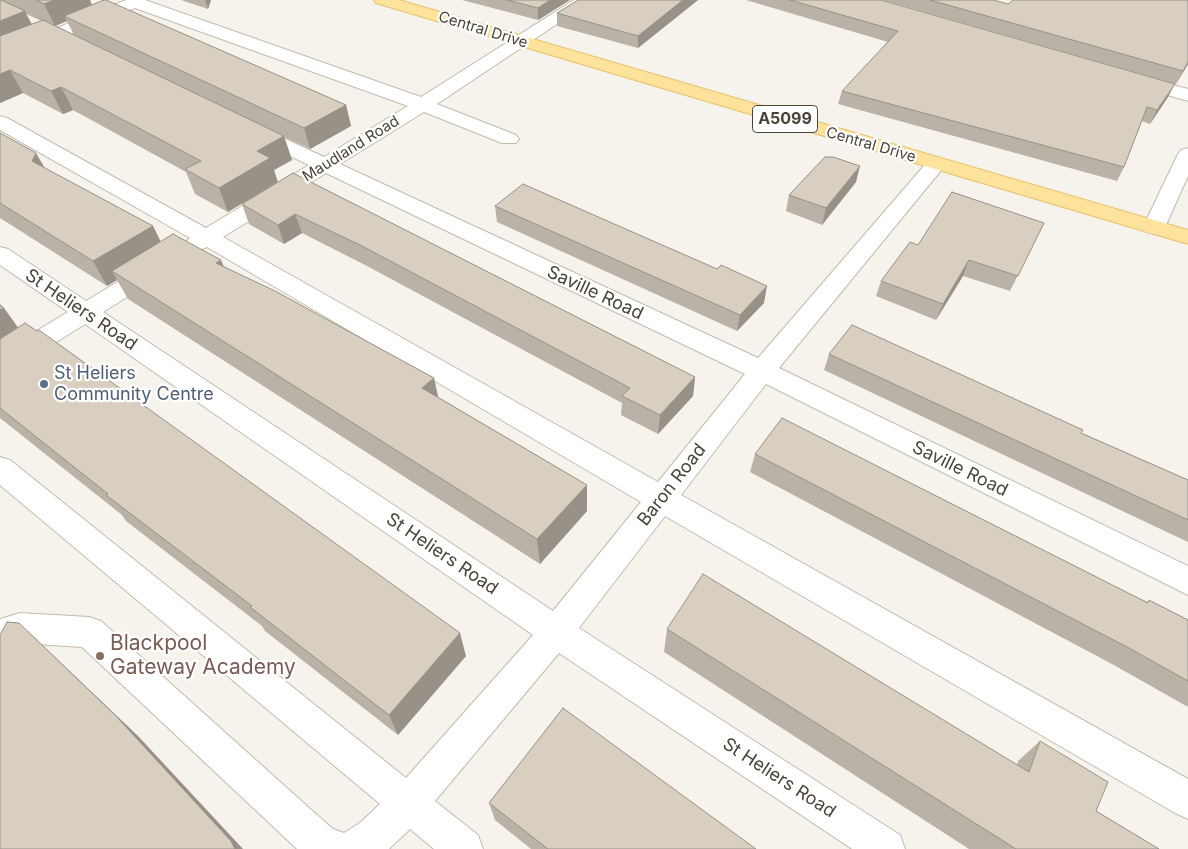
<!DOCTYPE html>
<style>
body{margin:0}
canvas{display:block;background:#f6f3ec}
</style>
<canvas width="1188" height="849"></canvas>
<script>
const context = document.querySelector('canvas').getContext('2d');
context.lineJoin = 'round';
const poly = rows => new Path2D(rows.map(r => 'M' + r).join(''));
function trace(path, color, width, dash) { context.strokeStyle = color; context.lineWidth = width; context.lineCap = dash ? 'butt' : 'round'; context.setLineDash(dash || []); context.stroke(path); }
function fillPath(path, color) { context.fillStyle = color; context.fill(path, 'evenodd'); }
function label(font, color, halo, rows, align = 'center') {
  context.font = font + ' Inter,sans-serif'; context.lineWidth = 4.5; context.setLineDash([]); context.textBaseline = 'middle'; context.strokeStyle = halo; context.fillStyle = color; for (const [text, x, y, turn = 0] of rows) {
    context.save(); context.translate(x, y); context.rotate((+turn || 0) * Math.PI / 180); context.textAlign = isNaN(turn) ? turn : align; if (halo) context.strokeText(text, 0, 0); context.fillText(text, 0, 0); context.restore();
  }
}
const minor = poly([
 [126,0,145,0,421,97,574,0,593,0,437,104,516,135,519,139,516,143,502,143,424,112,340,164,758,358,929,160,936,158,943,160,946,164,943,168,779,368,1188,566,1188,595,766,384,681,495,1188,779,1188,819,1175,813,665,516,579,628,900,835,905,849,852,849,559,653,435,801,478,835,483,849,434,849,410,829,389,849,297,849,82,647,20,643,0,649,0,619,20,613,89,617,101,621,317,815,333,829,344,833,361,822,380,804,0,485,0,457,10,460,406,778,533,635,85,324,9,372,0,374,0,353,68,312,0,265,0,247,8,249,86,301,146,265,154,262,162,265,166,270,162,275,103,312,553,611,641,502,207,247,193,253,185,251,182,246,190,238,0,130,0,116,7,118,206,228,309,165,248,136,245,132,248,128,262,128,324,157,408,106,135,8,0,62,0,51,126,0],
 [326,173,745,374,658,482,223,237,326,173],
 [1136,75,1188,89,1188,101,1130,84,1127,80,1130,76,1136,75],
 [1188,148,1188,176,1165,227,1162,232,1154,234,1146,232,1143,227,1178,154,1181,150,1188,148]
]);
const major = poly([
 [374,0,399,0,1188,230,1188,244,376,3,374,0]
]);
const wall = poly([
 [0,0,90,0,92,5,346,105,351,126,310,149,284,137,292,160,274,170,228,212,195,194,186,172,73,110,63,114,23,93,0,103],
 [26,14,42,21,32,24],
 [67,21,74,35,55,26],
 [181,0,211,0,208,9],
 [462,0,570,0,538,20],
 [578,0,698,0,638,48,557,26,557,13],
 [746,0,881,0,1168,97,1150,124,1142,121,1124,167,1117,181,838,104,842,91,888,42],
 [883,0,993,0,1188,64,1176,84],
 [0,133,45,169,153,226,161,242,223,266,434,378,438,397,587,485,587,511,540,564,128,299,117,280,107,286,0,218],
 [293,173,695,377,693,396,658,434,621,415,622,403,367,266,302,233,284,244,249,224,242,204],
 [856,182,822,225,786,211,789,195],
 [495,206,764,303,737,331,497,222],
 [1044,223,1010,291,963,276,936,320,876,296,881,281,918,245],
 [0,305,4,308,18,328,466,656,398,735,265,631,262,626,126,521,122,515,0,418],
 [829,354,1081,433,1188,480,1188,542,824,370],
 [755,454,1148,602,1149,600,1188,620,1188,707,1112,664,750,472],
 [667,629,1017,765,1018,761,1040,741,1096,811,1159,849,969,849,664,652],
 [489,803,756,849,531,849,495,820]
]);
const shadedWall = poly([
 [54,0,90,0,94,11,64,16,67,21,55,26,44,4],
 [205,0,211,0,208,9],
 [550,0,570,0,538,20,538,8],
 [683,0,698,0,638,48,638,36],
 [25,11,36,34,0,49,0,21],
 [1188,62,1188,64,1176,84,1183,71],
 [10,70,23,93,0,103,0,74],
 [1175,84,1168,97,1150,124,1157,110],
 [61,87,73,110,63,114,51,91],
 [346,105,351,126,310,149,304,128],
 [284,136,292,160,274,170,278,182,228,212,219,188,257,151],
 [36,153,50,177,32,161],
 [860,166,856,182,822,225,826,208],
 [295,214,302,233,284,244,278,225],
 [153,226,165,251,112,271,117,280,107,286,93,261],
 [221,260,233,288,216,263],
 [969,260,963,276,936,320,943,304],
 [767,286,764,303,737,331,740,315],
 [4,308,24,336,0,351,0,310],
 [695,377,693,396,658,434,660,415],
 [434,378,440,406,422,388],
 [587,485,587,511,540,564,537,539],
 [19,623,138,736,243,849,235,849],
 [460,633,466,656,398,735,389,715]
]);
const building = poly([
 [0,0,1,0,25,11,0,21,0,0],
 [36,0,54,0,44,4,36,0],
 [104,0,106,0,346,105,304,128,64,16,104,0],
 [507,0,550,0,538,8,507,0],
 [578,0,683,0,638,36,557,13,578,0],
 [790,0,881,0,1175,84,1157,110,1147,107,1124,167,842,91,898,31,790,0],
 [930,0,993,0,1008,4,1013,0,1188,0,1188,62,1183,71,930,0],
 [43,20,284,136,257,151,270,158,219,188,185,169,201,161,61,87,51,91,10,70,0,74,0,36,43,20],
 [0,133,36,153,32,161,153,226,93,261,0,203,0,133],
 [825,157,833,157,860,166,826,208,789,195,825,157],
 [293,173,695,377,660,415,622,396,630,388,362,246,295,214,278,225,242,204,293,173],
 [523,184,717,269,721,265,767,286,740,315,495,206,523,184],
 [952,192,1044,223,1018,276,969,260,943,304,881,281,910,242,918,245,952,192],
 [173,234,221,260,216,263,275,291,434,378,422,388,587,485,537,539,112,271,173,234],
 [0,305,4,308,0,310,0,305],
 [25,323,37,331,39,330,460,633,389,715,250,607,252,606,106,495,108,494,0,408,0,339,25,323],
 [852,325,1083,430,1081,433,1188,480,1188,520,829,354,852,325],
 [782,418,1148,603,1149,600,1188,620,1188,681,1129,648,755,454,782,418],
 [703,574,1029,772,1040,741,1108,782,1096,811,1159,849,1016,849,667,629,703,574],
 [7,622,19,623,115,715,231,841,235,849,0,849,0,635,7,622],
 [563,708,756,849,548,849,489,803,563,708]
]);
const markers = [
 [44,384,5,"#5c6f8a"],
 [100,656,5,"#8d6e63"]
];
const farStreetnames = [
 ["Central Drive",483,30,17],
 ["Central Drive",871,145,16],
 ["Maudland Road",351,149,-32]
];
const shields = [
 [785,119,65]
];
const shieldNames = [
 ["A5099",785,119]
];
const streetNames = [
 ["Saville Road",595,293,25],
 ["St Heliers Road",81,310,34],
 ["Saville Road",960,469,26],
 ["Baron Road",672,485,-52],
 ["St Heliers Road",442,554,34],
 ["St Heliers Road",779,778,33]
];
const serviceNames = [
 ["St Heliers",54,374],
 ["Community Centre",54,395]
];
const nearEducationnames = [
 ["Blackpool",110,644],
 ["Gateway Academy",110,668]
];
trace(minor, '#c2bbae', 2);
trace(major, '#e6c16a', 2);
fillPath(minor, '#fff');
fillPath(major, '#ffe39c');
fillPath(wall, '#bab2a6');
fillPath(shadedWall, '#979187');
fillPath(building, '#d8cfc1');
trace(building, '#979187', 1);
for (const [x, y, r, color] of markers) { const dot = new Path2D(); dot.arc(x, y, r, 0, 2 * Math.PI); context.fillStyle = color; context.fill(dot); trace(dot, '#fff', 2); }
label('15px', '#4b4439', '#fff', farStreetnames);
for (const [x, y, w] of shields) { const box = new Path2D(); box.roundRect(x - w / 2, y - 13.5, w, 27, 4); context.fillStyle = '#fff'; context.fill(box); trace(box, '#4b4439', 1); }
label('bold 16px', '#4b4439', null, shieldNames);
label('18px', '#4b4439', '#fff', streetNames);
label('18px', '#4e5e75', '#fff', serviceNames, 'left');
label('21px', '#785e54', '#fff', nearEducationnames, 'left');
</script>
